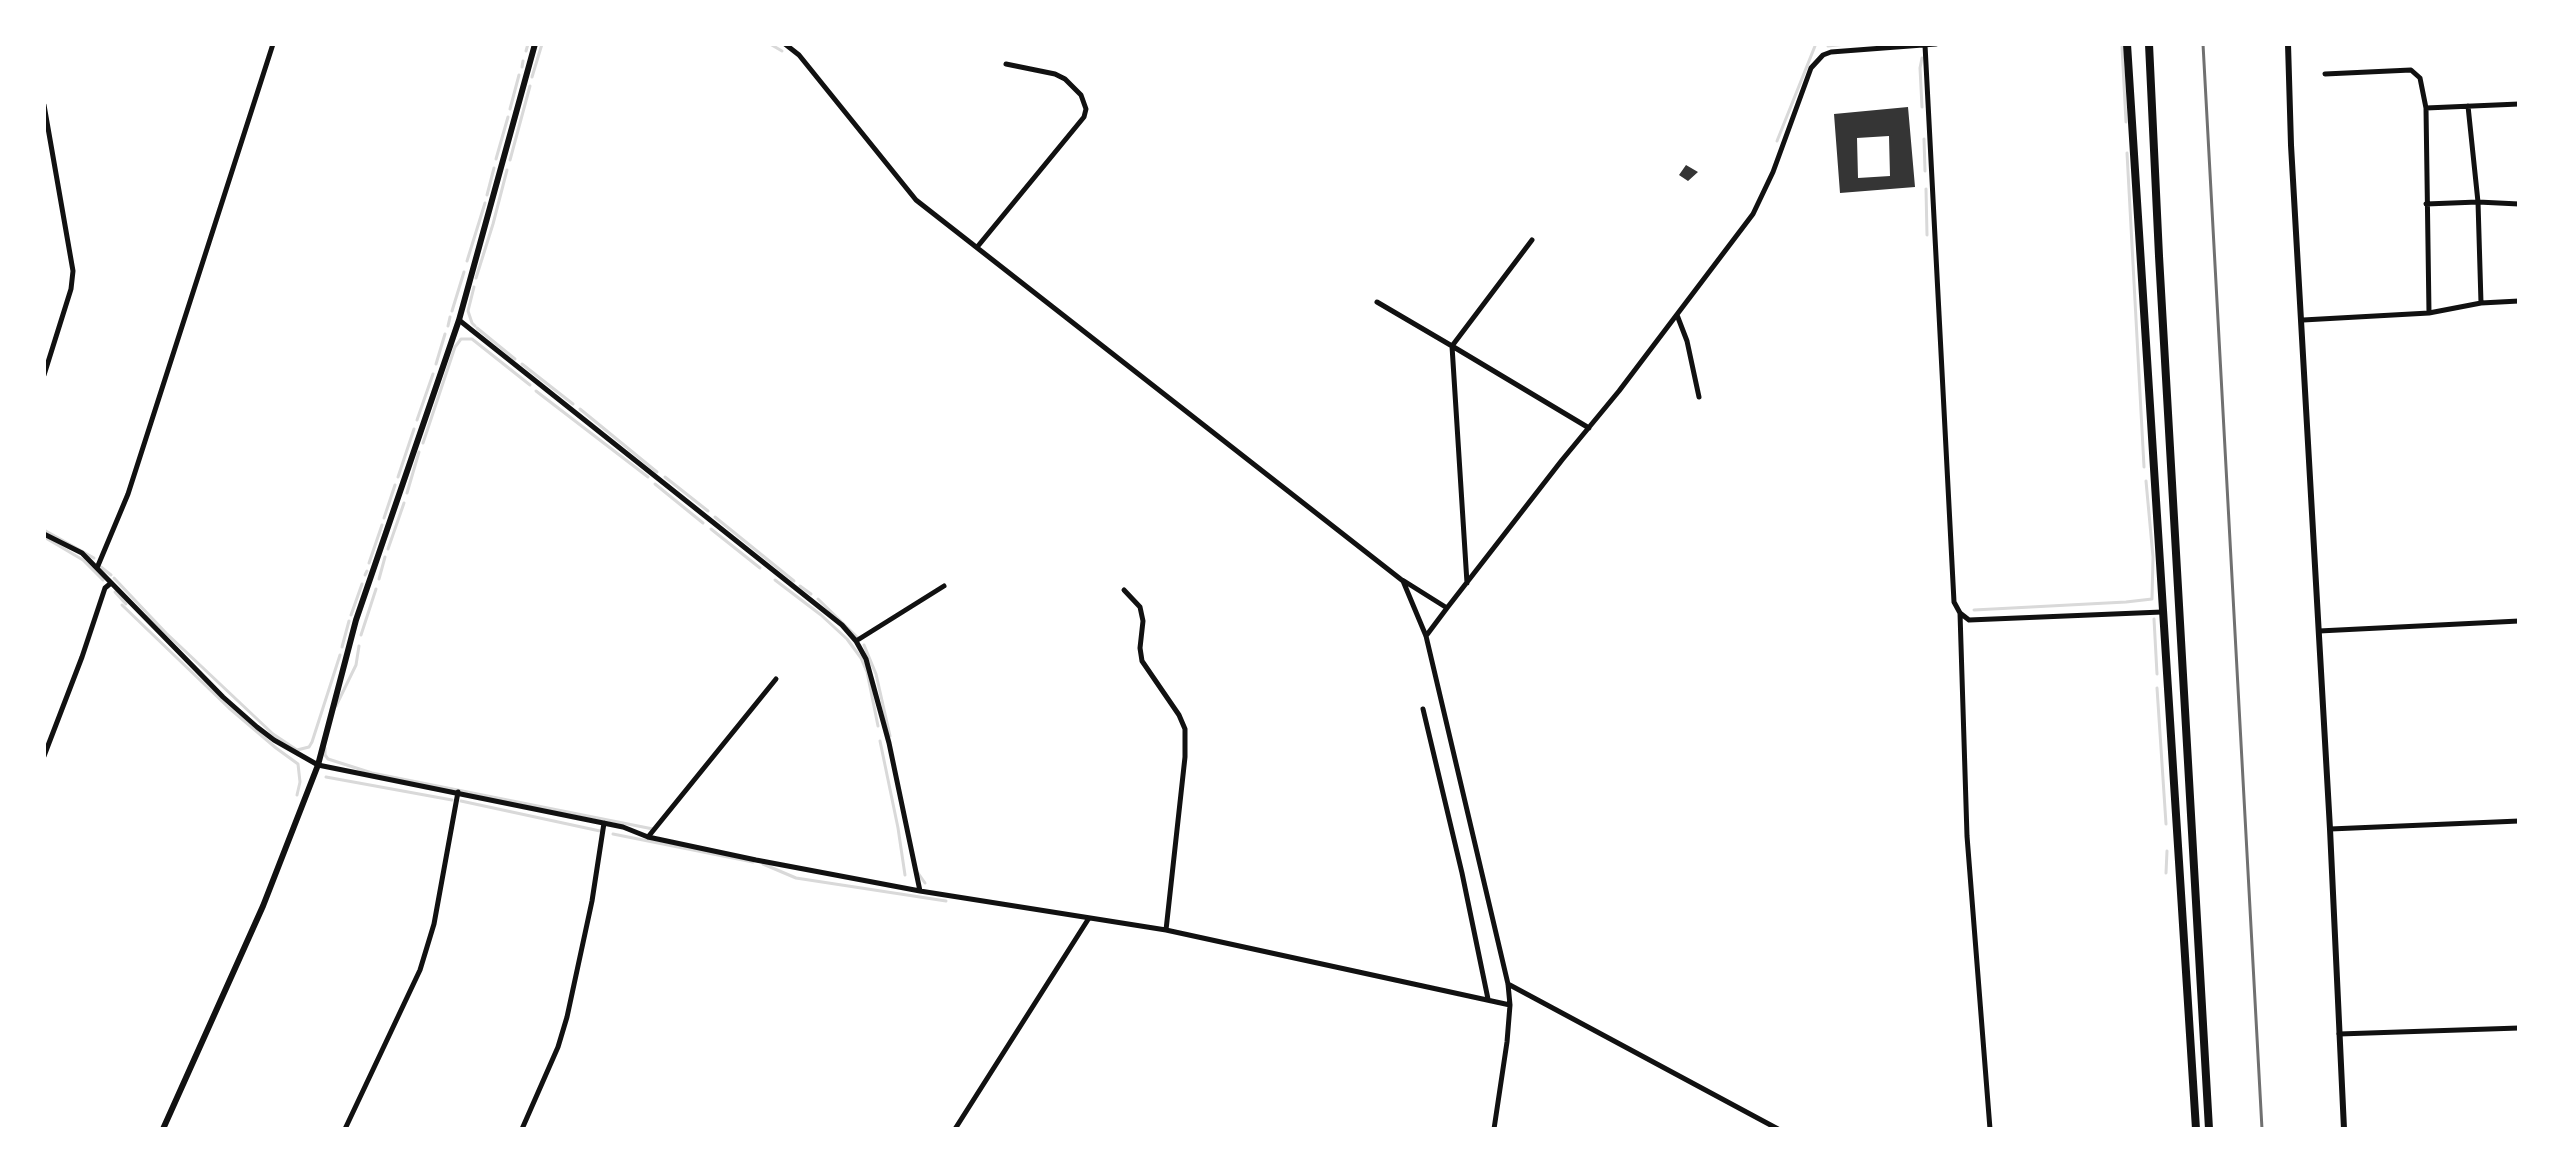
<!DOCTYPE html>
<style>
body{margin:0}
#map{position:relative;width:2563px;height:1173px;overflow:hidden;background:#fff;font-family:"Work Sans",sans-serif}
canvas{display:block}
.frame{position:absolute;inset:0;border:46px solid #fff;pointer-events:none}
</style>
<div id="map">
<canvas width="2563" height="1173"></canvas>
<div class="frame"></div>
</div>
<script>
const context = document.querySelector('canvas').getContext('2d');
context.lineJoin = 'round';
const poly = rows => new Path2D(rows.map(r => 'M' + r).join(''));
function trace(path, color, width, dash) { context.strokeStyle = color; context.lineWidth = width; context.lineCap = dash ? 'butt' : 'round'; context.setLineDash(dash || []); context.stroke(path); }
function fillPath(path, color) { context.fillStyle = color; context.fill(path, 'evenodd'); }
const stream = poly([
 [770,44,782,51],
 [1828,46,1846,44],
 [2122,47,2126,122],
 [526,51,528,44],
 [522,67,523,61],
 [532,77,542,44],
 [1922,107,1920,68,1922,58],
 [510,109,519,75],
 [1924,139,1925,171],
 [1777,141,1815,46],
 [2127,153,2144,467],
 [496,159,508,117],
 [510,160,530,86],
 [1926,189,1927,235],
 [487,195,494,168],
 [467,261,485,203],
 [476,278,493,224,507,170],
 [474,287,468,311,472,323,475,326],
 [452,311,464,272],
 [448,326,450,317],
 [477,328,515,359],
 [436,364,445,334],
 [522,364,573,404],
 [536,391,648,477],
 [580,409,657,472],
 [417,420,433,374],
 [423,443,455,347,461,339,472,339,530,385],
 [398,477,414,429],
 [665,477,708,511],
 [655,484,703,523],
 [407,493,419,452],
 [715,517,794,581],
 [384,518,395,485],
 [711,529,760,568],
 [44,530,94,558],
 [44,537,83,560,103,580],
 [388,549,404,503],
 [369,563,382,525],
 [101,567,111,575],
 [365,575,367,571],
 [114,578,166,633,273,734,297,750,309,747,312,742,340,655],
 [379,579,385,557],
 [775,580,821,615,847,639,861,658,867,672,878,726],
 [800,586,811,594],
 [115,592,126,604],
 [818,599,858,638],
 [122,605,229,708,276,748,298,764,300,782,297,795],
 [1974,610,2126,602,2152,599,2153,557,2146,481],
 [351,615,362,584],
 [2154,619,2157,674],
 [361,635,376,589],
 [864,645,876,674,890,736],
 [342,647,349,621],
 [2157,688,2166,824],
 [336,706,356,665,359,646],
 [880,741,898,828,905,875],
 [325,748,325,755,328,759,372,773,653,829],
 [326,777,452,800],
 [461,801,600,831],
 [613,834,753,862],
 [763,864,796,878,946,901],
 [918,873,925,883],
 [2166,873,2167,851]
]);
const building = poly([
 [1908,107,1915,187,1840,193,1834,114],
 [1889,136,1890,176,1858,178,1857,138],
 [1686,165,1698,172,1688,181,1679,175]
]);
const minor = poly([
 [785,44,799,55,916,200,1403,581,1426,636,1508,984,1510,1005,1507,1042,1494,1129],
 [1925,45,1954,602,1960,613,1969,620,2162,612],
 [2325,74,2411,70,2420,78,2426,108,2429,313],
 [44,105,73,271,71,289,44,375],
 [2468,106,2478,202,2481,303],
 [2426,108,2519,104],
 [2426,204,2478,202,2519,204],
 [1532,240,1452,346,1589,428],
 [978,246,1084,117,1086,109,1081,95,1065,79,1055,74,1006,64],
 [1377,302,1452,346,1467,583],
 [1677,315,1687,341,1699,397],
 [459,320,842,625,856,641,866,659,889,743,920,891],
 [2303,320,2429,313,2481,303,2519,301],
 [44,534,82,553,223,697,257,727,274,740,318,765,623,827,648,837,756,860,920,891,1166,930,1510,1005],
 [97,568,128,494,273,44],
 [1404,581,1447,608,1426,636],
 [1124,590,1140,607,1143,621,1140,648,1142,661,1179,715,1185,729,1185,757,1166,930],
 [1447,608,1562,460,1619,391,1753,214,1773,172,1811,68,1823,55,1831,52,1936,44],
 [1960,613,1967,836,1990,1129],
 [2319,631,2519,621],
 [856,641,944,586],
 [1423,709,1462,873,1488,999],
 [44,756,82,657,105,588,111,583],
 [2330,829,2519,821],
 [648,837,776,679],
 [1508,984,1778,1129],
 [2339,1034,2519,1028],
 [345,1129,420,970,434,924,458,792],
 [522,1129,558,1047,567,1017,592,901,604,823],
 [955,1129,1089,918]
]);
const tertiary = poly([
 [2288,44,2291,145,2330,829,2344,1129],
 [163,1129,263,906,318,765,356,620,459,320,535,44]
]);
const trunk = poly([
 [2127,44,2196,1129],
 [2149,44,2159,256,2209,1129]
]);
const rail = poly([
 [2203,44,2262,1129]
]);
trace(stream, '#d9d9d9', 3);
fillPath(building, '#353535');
trace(minor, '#111', 5);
trace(tertiary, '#111', 6);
trace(trunk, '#111', 8);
trace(rail, '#707070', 3);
</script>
